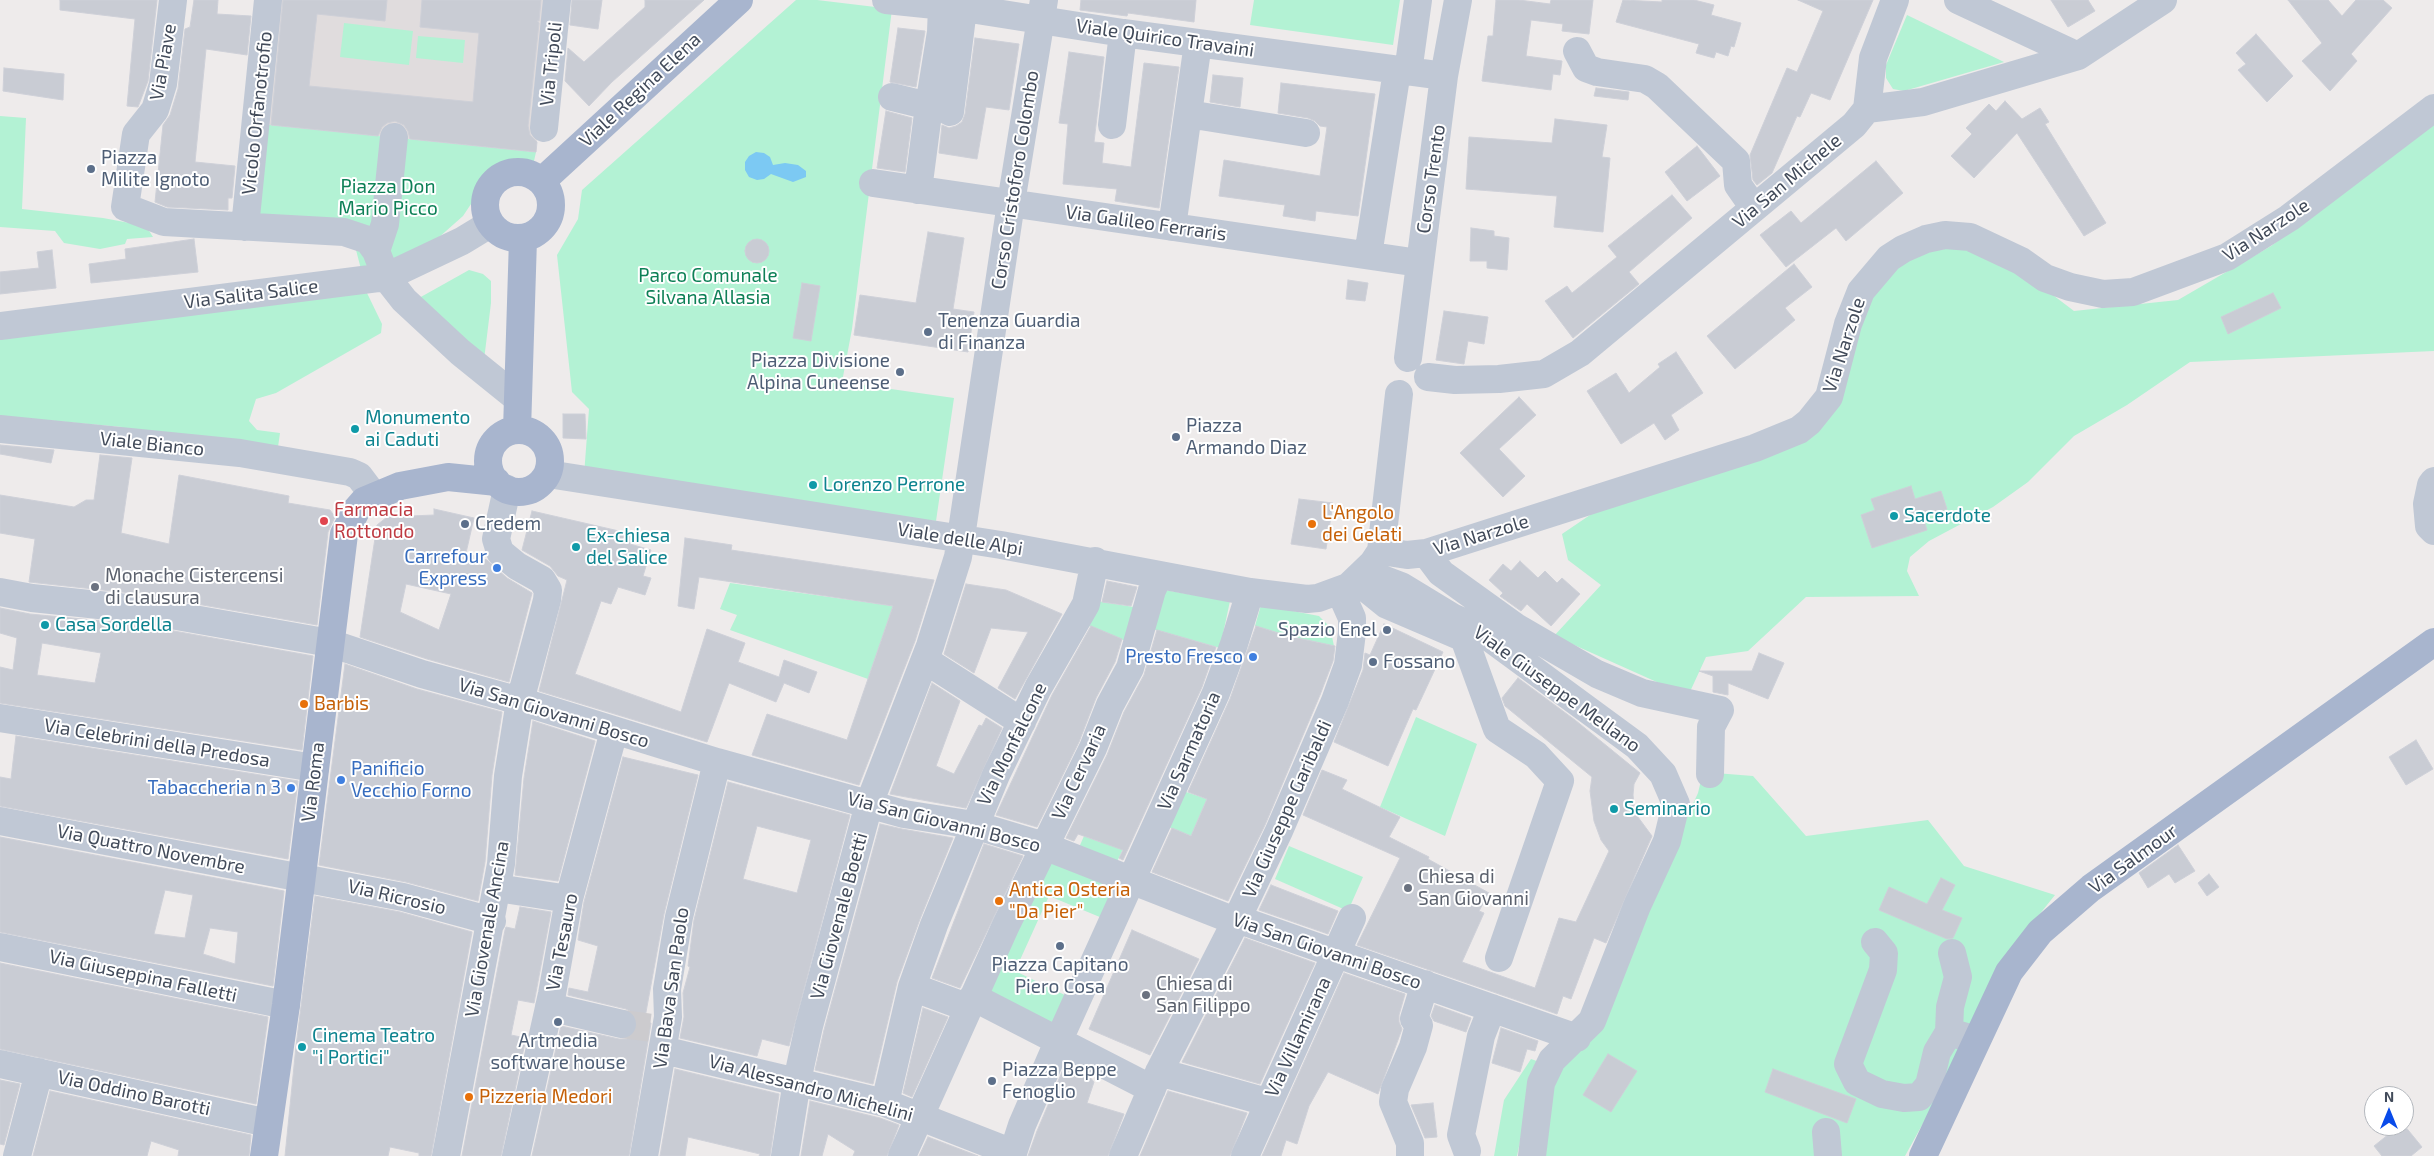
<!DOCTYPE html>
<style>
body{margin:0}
#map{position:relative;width:2434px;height:1156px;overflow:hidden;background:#eeebeb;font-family:"Exo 2",sans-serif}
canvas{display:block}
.north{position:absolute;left:2364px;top:1086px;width:50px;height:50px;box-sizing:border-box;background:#fff;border:1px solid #b3b7bd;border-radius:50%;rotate:0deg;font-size:14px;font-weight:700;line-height:20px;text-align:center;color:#424b5a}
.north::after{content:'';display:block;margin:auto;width:18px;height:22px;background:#094bea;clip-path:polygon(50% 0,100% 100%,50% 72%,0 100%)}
</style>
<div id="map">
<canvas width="2434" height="1156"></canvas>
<div class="north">N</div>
</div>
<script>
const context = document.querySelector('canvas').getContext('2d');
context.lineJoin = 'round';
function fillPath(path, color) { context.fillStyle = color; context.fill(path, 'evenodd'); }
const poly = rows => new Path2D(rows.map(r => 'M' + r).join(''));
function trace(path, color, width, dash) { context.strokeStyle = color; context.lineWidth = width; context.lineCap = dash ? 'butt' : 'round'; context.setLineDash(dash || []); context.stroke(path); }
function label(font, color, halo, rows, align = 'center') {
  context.font = font + ' "Exo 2",sans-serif'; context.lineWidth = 4; context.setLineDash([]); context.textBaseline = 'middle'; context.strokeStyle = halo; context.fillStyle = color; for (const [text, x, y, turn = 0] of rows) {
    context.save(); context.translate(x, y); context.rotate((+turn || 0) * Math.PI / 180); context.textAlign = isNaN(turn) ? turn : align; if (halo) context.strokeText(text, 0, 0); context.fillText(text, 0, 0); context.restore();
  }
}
const education = poly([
 [276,0,545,0,532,108,540,109,536,152,260,124]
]);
const green = poly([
 [796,0,817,0,892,9,852,329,842,382,954,398,936,521,584,475,589,409,572,392,557,255,578,219,582,190],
 [1254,0,1400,0,1393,45,1250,25],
 [1907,15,2004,62,1904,91,1893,89,1886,78,1886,65],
 [344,23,413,31,409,65,340,57],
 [418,36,465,40,463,63,416,58],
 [0,116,26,118,22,209,103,218,146,226,153,237,127,239,125,244,100,249,64,243,55,231,0,227],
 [2434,121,2434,351,2190,362,2127,405,2074,436,2028,482,1993,507,1929,541,1910,557,1907,571,1919,596,1806,597,1748,651,1706,657,1688,696,1554,636,1601,585,1568,560,1562,534,1593,513,1805,437,1856,315,1887,273,1915,253,1952,248,1972,250,2041,286,2074,311,2178,300,2271,246],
 [260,124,536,152,534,161,512,160,487,172,473,201,463,216,437,239,362,273,356,250,346,243,253,233],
 [469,270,483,274,491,281,491,303,484,360,419,298],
 [367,293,382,324,381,333,276,393,256,399,249,421,257,430,280,433,277,454,124,436,122,427,0,416,0,334],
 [730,583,893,606,868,679,730,630,737,615,720,609],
 [1164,590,1230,601,1220,648,1152,629],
 [1096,601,1140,608,1128,642,1084,624],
 [1261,605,1319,616,1330,627,1334,646,1288,636,1255,626],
 [1416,717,1477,744,1445,836,1380,807],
 [1703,772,1753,776,1806,836,1928,820,1964,866,2055,895,1998,966,1932,1107,1905,1156,1540,1156,1543,1102,1667,860,1698,793],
 [1177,789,1207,799,1191,836,1163,825],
 [1084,836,1100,842,1103,841,1123,849,1115,866,1077,852],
 [1289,846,1363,877,1348,911,1275,879],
 [1048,860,1121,889,1107,920,1049,896,1015,971,1069,997,1055,1027,989,993],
 [1531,1059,1545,1064,1528,1103,1517,1156,1494,1156,1504,1100]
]);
const water = poly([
 [756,152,764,153,770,157,773,165,785,163,798,165,806,171,806,177,793,182,771,174,764,179,757,180,749,177,745,170,745,162,749,156]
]);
const building = poly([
 [60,0,157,0,148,81,138,107,127,106,135,19,60,10,60,0],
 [194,0,218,0,217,14,251,16,247,55,206,49,195,162,235,166,232,198,228,198,228,210,167,207,155,202,163,125,170,115,178,89,185,29,190,27,194,0],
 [283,0,387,0,385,21,317,14,309,86,473,102,479,33,420,27,422,0,541,0,539,21,537,21,539,23,528,126,530,135,537,142,536,152,410,139,408,131,404,125,395,121,387,123,382,127,378,136,271,125,283,0],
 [572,0,602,0,598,29,570,25,572,0],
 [645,0,704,0,612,82,589,106,565,81,568,48,584,62,645,7,645,0],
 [1081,0,1196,0,1194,22,1128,13,1127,16,1080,10,1081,0],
 [1496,0,1519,0,1550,4,1551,0,1593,0,1589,34,1562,31,1563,24,1531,20,1526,56,1562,61,1560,75,1553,74,1551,90,1482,81,1488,36,1493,36,1496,0],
 [1623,0,1662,2,1662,0,1694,0,1714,5,1711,15,1741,23,1734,47,1731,46,1728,56,1716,52,1714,58,1696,53,1699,44,1616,22,1623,0],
 [1798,0,1873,0,1830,100,1811,93,1800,117,1797,116,1772,173,1757,185,1753,180,1750,155,1787,68,1797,72,1823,11,1798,0],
 [2051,0,2088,0,2095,11,2068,27,2051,0],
 [2288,0,2328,0,2342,16,2356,0,2383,0,2392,8,2351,54,2357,61,2330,91,2302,61,2322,43,2288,0],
 [898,28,925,31,916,87,890,82,898,28],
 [2256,34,2293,76,2267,102,2238,70,2246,64,2236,53,2256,34],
 [975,38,1019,44,1009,110,986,107,977,159,939,153,942,125,949,128,956,126,962,122,965,114,975,38],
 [1069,52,1104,57,1094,142,1104,143,1102,163,1131,167,1144,63,1179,67,1159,208,1115,201,1117,189,1063,184,1068,124,1059,123,1069,52],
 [4,68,64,74,63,100,3,91,4,68],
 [1213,75,1243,78,1240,107,1210,102,1213,75],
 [1281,83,1375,94,1358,216,1316,211,1315,221,1283,216,1285,205,1219,196,1224,160,1320,176,1327,127,1320,126,1315,121,1308,118,1278,113,1281,83],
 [1596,88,1629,92,1628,100,1594,96,1596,88],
 [2005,101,2022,119,2040,108,2049,122,2045,124,2106,223,2084,236,2017,133,1974,178,1951,156,1972,134,1966,128,1989,104,1996,111,2005,101],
 [886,111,912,118,905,172,877,168,886,111],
 [1555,119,1607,125,1602,157,1610,158,1603,232,1554,227,1557,196,1466,189,1469,137,1552,143,1555,119],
 [1697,146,1720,176,1687,201,1665,172,1697,146],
 [1876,161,1903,193,1846,241,1836,228,1786,267,1760,235,1791,211,1801,223,1876,161],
 [1672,195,1692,218,1629,272,1639,284,1573,338,1545,301,1567,286,1572,293,1617,257,1608,246,1672,195],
 [1471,228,1494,231,1494,236,1509,238,1507,270,1487,268,1487,261,1470,261,1471,228],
 [928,232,964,238,953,309,974,312,968,352,854,335,860,295,916,303,928,232],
 '745 251a12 12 0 1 1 24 0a12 12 0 1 1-24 0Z',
 [194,239,198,272,91,283,89,264,126,259,125,249,194,239],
 [52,250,56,288,0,294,0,272,39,268,37,252,52,250],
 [1794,264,1812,287,1785,308,1795,320,1735,369,1707,336,1794,264],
 [1348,280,1368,283,1365,301,1346,299,1348,280],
 [802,283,820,286,811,341,793,338,802,283],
 [2273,293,2281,308,2228,334,2221,317,2273,293],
 [1444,311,1488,317,1484,344,1468,341,1464,364,1436,360,1444,311],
 [1676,352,1703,393,1671,415,1679,430,1665,440,1654,423,1621,444,1587,391,1616,373,1629,393,1660,367,1658,364,1676,352],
 [1519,397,1536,415,1499,449,1525,476,1503,497,1460,453,1519,397],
 [563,414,585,414,586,439,563,438,563,414],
 [0,445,54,450,51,463,0,454,0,445],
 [100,455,132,458,121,533,169,544,179,475,289,496,288,503,330,510,335,517,328,532,317,625,140,594,29,582,35,539,0,533,0,495,74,507,86,500,94,500,100,455],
 [1911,486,1915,499,1941,491,1947,509,1923,517,1927,530,1872,548,1861,515,1875,510,1871,499,1911,486],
 [1299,499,1333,503,1326,549,1291,544,1299,499],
 [434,509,474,518,466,553,487,560,507,578,532,593,509,682,427,659,360,637,377,525,387,517,434,515,434,509],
 [406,584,451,594,439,630,400,612,406,584],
 [532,511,632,534,630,544,651,550,643,576,651,578,645,595,618,587,611,604,601,601,575,674,681,712,707,629,745,643,738,662,779,677,784,660,817,672,809,693,784,683,776,702,729,683,707,742,539,691,567,580,558,576,550,566,522,550,532,511],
 [685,538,732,545,731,550,934,580,915,641,859,785,752,755,767,714,847,740,893,606,699,577,694,609,678,606,685,538],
 [1520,561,1538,578,1545,571,1557,583,1562,578,1580,594,1551,626,1527,604,1521,611,1500,596,1503,593,1489,580,1503,564,1511,571,1520,561],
 [1107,581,1137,587,1131,606,1102,602,1107,581],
 [966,584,1006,590,1062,614,1015,699,998,688,1028,632,991,628,974,673,944,654,966,584],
 [0,608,30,614,135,624,313,656,302,750,0,703,0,667,13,670,17,638,0,633,0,608],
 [42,643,101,653,95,683,37,675,42,643],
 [1384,624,1443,652,1416,710,1413,709,1388,766,1334,742,1363,670,1365,653,1370,655,1384,624],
 [1091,626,1122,639,1115,662,1096,698,1079,742,1037,827,996,815,1052,695,1091,626],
 [1256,626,1288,636,1335,646,1333,661,1320,695,1265,825,1228,901,1152,872,1172,828,1191,836,1207,799,1188,792,1230,699,1256,626],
 [1157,630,1216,647,1202,687,1123,860,1119,858,1123,850,1078,834,1074,841,1066,838,1107,755,1124,712,1144,675,1157,630],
 [1759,653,1784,663,1768,699,1728,683,1728,695,1713,692,1713,676,1699,671,1752,671,1759,653],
 [345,664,417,689,502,712,492,775,485,862,478,901,406,882,319,865,345,664],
 [1518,678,1575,720,1640,773,1634,784,1633,795,1635,813,1652,836,1606,943,1594,938,1571,999,1563,996,1557,1014,1357,945,1400,858,1303,815,1322,770,1347,780,1342,789,1400,817,1389,837,1429,857,1428,859,1489,893,1479,911,1484,913,1462,962,1535,988,1559,918,1576,922,1609,851,1601,840,1594,821,1590,791,1592,777,1505,706,1502,698,1518,678],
 [932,683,960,701,936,766,954,774,979,725,982,726,986,718,1002,728,966,808,890,794,932,683],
 [533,721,595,741,558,881,515,875,524,778,533,721],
 [16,736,298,781,288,859,0,806,0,777,11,779,16,736],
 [2416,740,2433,769,2406,785,2389,757,2416,740],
 [623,757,698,775,664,914,644,1023,651,1023,629,1156,532,1156,561,1026,619,1039,627,1039,633,1035,637,1028,637,1019,633,1013,626,1009,568,995,569,988,588,992,598,946,578,940,584,902,623,757],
 [728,782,850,815,789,1046,762,1039,757,1056,680,1038,684,1017,683,993,690,967,688,966,694,920,728,782],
 [757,826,811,840,797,893,743,879,757,826],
 [880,824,902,829,953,838,920,919,897,982,873,1084,815,1070,824,1030,880,824],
 [0,837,284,891,273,986,0,932,0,837],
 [165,890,193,895,185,938,154,934,165,890],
 [210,928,238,932,235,964,203,954,210,928],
 [984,844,1023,856,960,988,932,978,984,844],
 [2178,845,2195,871,2175,883,2169,874,2148,888,2139,873,2178,845],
 [2209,874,2219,887,2207,896,2198,883,2209,874],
 [1941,878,1955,885,1942,910,1962,918,1953,938,1947,939,1879,910,1889,887,1927,904,1941,878],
 [1271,885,1338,911,1328,934,1259,910,1271,885],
 [315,896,400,912,472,932,431,1156,419,1156,419,1153,390,1147,388,1156,285,1156,296,1046,315,896],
 [520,907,551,912,534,1003,518,1000,511,1035,526,1038,501,1156,462,1156,505,930,506,927,515,929,520,907],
 [1132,930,1199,959,1150,1055,1089,1029,1132,930],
 [1245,938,1315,963,1260,1084,1182,1062,1245,938],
 [0,963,268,1017,256,1104,0,1049,0,963],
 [1344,973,1405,994,1399,1015,1399,1022,1402,1029,1378,1094,1328,1072,1309,1106,1297,1144,1286,1140,1281,1156,1262,1156,1344,973],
 [1435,1005,1471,1018,1466,1032,1434,1021,1431,1016,1435,1005],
 [923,1008,948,1017,912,1097,903,1093,923,1008],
 [1501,1028,1538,1041,1535,1051,1527,1049,1520,1072,1492,1063,1501,1028],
 [1608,1054,1637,1071,1611,1112,1583,1095,1608,1054],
 [1065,1065,1089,1076,1094,1082,1087,1103,1124,1114,1108,1156,1028,1156,1037,1131,1065,1065],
 [675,1069,779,1094,770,1156,759,1156,760,1154,688,1137,685,1156,660,1156,675,1069],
 [1773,1069,1856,1099,1847,1123,1765,1092,1773,1069],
 [0,1080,20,1084,4,1145,0,1144,0,1080],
 [50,1091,251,1135,249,1156,178,1156,179,1150,151,1141,147,1156,33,1156,50,1091],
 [1168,1091,1247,1113,1230,1156,1140,1156,1168,1091],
 [810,1101,880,1118,899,1125,887,1156,853,1156,855,1151,828,1134,822,1156,801,1156,810,1101],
 [1433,1103,1437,1137,1425,1138,1411,1105,1433,1103],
 [2404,1125,2422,1147,2411,1156,2382,1156,2374,1146,2399,1126,2404,1125],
 [928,1137,978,1156,919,1156,928,1137]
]);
const minorTunnel = poly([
 [622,1024,653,1028]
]);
const minor = poly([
 [173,0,163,84,155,110,136,134,125,207,164,222,344,232,368,240,376,251],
 [886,0,964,8,1123,33,1444,76],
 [1958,0,2078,56],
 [1577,51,1586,68,1597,72,1645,79,1657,86,1736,161,1738,185,1754,208],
 [1408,72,1418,0],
 [892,97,929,106,941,32,942,6],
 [1867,109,1873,58,1895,0],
 [950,112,962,17],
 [1188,114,1306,133],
 [1112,125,1123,33],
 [544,128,557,0],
 [394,137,385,224,376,251,386,277,404,300,460,352,517,398],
 [873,183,1419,263],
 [918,190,929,106],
 [245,227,268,0],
 [1172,227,1198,43],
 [1368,255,1397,71],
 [0,326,386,277,462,241,490,224],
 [1408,358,1444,76,1458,0],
 [1428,377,1455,380,1499,379,1544,374,1580,353,1854,125,1867,109,1923,102,2078,56,2163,0],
 [0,429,240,453,350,472,359,476,374,496],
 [548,474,1001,545,1250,592,1307,599,1318,598,1348,587,1373,563,1381,551,1399,394],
 [2434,481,2431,485,2427,504,2429,526,2434,531],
 [1381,551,1407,555,1426,553,1755,448,1799,430,1809,422,1829,397,1848,324,1861,291,1889,258,1903,249,1926,239,1945,235,1970,237,2021,261,2045,278,2070,287,2103,294,2133,292,2227,257,2289,218,2434,108],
 [1426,553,1441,573,1516,627,1597,674,1642,693,1720,710,1711,727,1710,774],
 [1364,572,1401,586,1452,617,1475,627,1637,746,1663,774,1676,804,1667,841,1637,906,1592,1021,1552,1060,1541,1083,1532,1156],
 [1356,580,1387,605,1464,638,1497,729,1536,755,1560,781,1499,958],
 [0,592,32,598,137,609,330,643,422,674,520,701,717,762,904,814,974,825,1044,846,1225,917,1237,919,1577,1038],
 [925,660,1022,722],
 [0,718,315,768],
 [0,821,403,897,492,921],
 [497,888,569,899],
 [1875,942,1884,953,1883,970,1848,1064,1857,1082,1882,1094,1904,1098,1919,1097,1929,1085,1937,1052,1949,1032,1976,1040],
 [0,947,286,1005],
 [912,987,969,1008],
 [973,997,1152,1089],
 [549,1007,622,1024],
 [1949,1032,1950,1007,1958,977,1952,953],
 [663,1050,885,1103,1013,1153],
 [0,1064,268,1123],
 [1159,1072,1267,1102],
 [885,1103,912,987,934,925,996,775,1038,688,1086,604,1095,561],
 [1826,1132,1828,1156],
 [1467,1151,1461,1135,1481,1036,1492,1008],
 [17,1156,39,1072],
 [446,1156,501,864,508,776,520,701,547,600,548,590,542,580,517,566,500,552,496,539,507,489],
 [516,1156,552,994,569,899,614,731],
 [644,1156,668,1017,667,989,679,917,717,762],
 [785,1156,797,1081,809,1026,869,804,930,646,958,557,1011,203,1044,0],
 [902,1156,1006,925,1093,748,1110,705,1130,668,1152,590,1159,575],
 [1012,1156,1022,1125,1058,1042,1216,693,1234,644,1250,592],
 [1123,1156,1159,1072,1237,919,1279,831,1335,701,1348,665,1352,632,1352,618,1340,591],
 [1245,1156,1352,918],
 [1410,1156,1410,1143,1393,1102,1395,1089,1413,1047,1419,1025,1414,1019,1425,984]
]);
const major = poly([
 '485 205a33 33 0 1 1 66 0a33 33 0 1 1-66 0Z',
 [542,181,739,0],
 [517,430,523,239],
 '488 461a31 31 0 1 1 62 0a31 31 0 1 1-62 0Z',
 [264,1156,286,1005,344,534,357,509,364,501,400,486,448,477,497,482],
 [1923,1156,2009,972,2040,932,2091,888,2434,642]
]);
const markers = [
 [91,169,5,"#5c6f8a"],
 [928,332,5,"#5c6f8a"],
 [900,372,5,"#5c6f8a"],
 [355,429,5,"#0f9aa8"],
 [1176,437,5,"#5c6f8a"],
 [813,485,5,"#0f9aa8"],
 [1894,516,5,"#0f9aa8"],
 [324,521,5,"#e0444e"],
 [465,524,5,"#5c6f8a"],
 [1312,524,5,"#e8710a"],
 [576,547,5,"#0f9aa8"],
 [497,568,5,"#3f7fe0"],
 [95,587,5,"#6b7280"],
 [45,625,5,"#0f9aa8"],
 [1387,630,5,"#5c6f8a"],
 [1253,657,5,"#3f7fe0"],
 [1373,662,5,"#5c6f8a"],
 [304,704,5,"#e8710a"],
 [341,780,5,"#3f7fe0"],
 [291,788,5,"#3f7fe0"],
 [1614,809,5,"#0f9aa8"],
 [1408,888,5,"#6b7280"],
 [999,901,5,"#e8710a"],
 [1060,946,5,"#5c6f8a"],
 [1146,995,5,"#6b7280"],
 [558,1022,5,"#5c6f8a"],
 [302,1047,5,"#0f9aa8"],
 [992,1081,5,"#5c6f8a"],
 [469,1097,5,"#e8710a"]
];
const streetNames = [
 ["Viale Quirico Travaini",1165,38,8],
 ["Via Piave",163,62,-80],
 ["Via Tripoli",551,64,-84],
 ["Viale Regina Elena",640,90,-43],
 ["Vicolo Orfanotrofio",257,113,-84],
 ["Corso Trento",1431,179,-82],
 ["Corso Cristoforo Colombo",1015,180,-81],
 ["Via San Michele",1787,181,-40],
 ["Via Galileo Ferraris",1146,223,8],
 ["Via Narzole",2266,230,-33],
 ["Via Salita Salice",251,294,-7],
 ["Via Narzole",1844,345,-72],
 ["Viale Bianco",152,444,6],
 ["Via Narzole",1481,535,-17],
 ["Viale delle Alpi",960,539,9],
 ["Viale Giuseppe Mellano",1557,689,36],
 ["Via San Giovanni Bosco",554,713,17],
 ["Via Celebrini della Predosa",157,743,9],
 ["Via Monfalcone",1012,744,-64],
 ["Via Sarmatoria",1189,751,-66],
 ["Via Cervaria",1079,772,-65],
 ["Via Roma",313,782,-83],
 ["Via Giuseppe Garibaldi",1287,809,-66],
 ["Via San Giovanni Bosco",944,822,14],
 ["Via Quattro Novembre",151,849,11],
 ["Via Salmour",2133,859,-36],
 ["Via Ricrosio",397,897,13],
 ["Via Giovenale Boetti",839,916,-75],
 ["Via Giovenale Ancina",487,929,-80],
 ["Via Tesauro",562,942,-79],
 ["Via San Giovanni Bosco",1327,951,19],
 ["Via Giuseppina Falletti",143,976,12],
 ["Via Bava San Paolo",671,988,-82],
 ["Via Villamirana",1298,1037,-65],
 ["Via Alessandro Michelini",811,1088,15],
 ["Via Oddino Barotti",134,1093,12]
];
const serviceNames = [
 ["Piazza",101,158],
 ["Milite Ignoto",101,180],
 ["Tenenza Guardia",938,321],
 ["di Finanza",938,343],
 ["Piazza Divisione",890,361,"right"],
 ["Alpina Cuneense",890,383,"right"],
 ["Piazza",1186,426],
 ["Armando Diaz",1186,448],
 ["Credem",475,524],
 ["Spazio Enel",1377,630,"right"],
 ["Fossano",1383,662],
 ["Piazza Capitano",1060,965,"center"],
 ["Piero Cosa",1060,987,"center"],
 ["Artmedia",558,1041,"center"],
 ["software house",558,1063,"center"],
 ["Piazza Beppe",1002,1070],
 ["Fenoglio",1002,1092]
];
const parkNames = [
 ["Piazza Don",388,187],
 ["Mario Picco",388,209],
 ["Parco Comunale",708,276],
 ["Silvana Allasia",708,298]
];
const cultureNames = [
 ["Monumento",365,418],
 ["ai Caduti",365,440],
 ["Lorenzo Perrone",823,485],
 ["Sacerdote",1904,516],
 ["Ex-chiesa",586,536],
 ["del Salice",586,558],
 ["Casa Sordella",55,625],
 ["Seminario",1624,809],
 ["Cinema Teatro",312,1036],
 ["\"i Portici\"",312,1058]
];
const healthNames = [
 ["Farmacia",334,510],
 ["Rottondo",334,532]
];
const foodNames = [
 ["L'Angolo",1322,513],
 ["dei Gelati",1322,535],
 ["Barbis",314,704],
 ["Antica Osteria",1009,890],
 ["\"Da Pier\"",1009,912],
 ["Pizzeria Medori",479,1097]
];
const shopNames = [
 ["Carrefour",487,557],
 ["Express",487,579],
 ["Presto Fresco",1243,657],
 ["Panificio",351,769,"left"],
 ["Vecchio Forno",351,791,"left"],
 ["Tabaccheria n 3",281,788]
];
const worshipNames = [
 ["Monache Cistercensi",105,576],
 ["di clausura",105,598],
 ["Chiesa di",1418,877],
 ["San Giovanni",1418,899],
 ["Chiesa di",1156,984],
 ["San Filippo",1156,1006]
];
fillPath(education, '#e0dcdd');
fillPath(green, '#b3f2d4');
fillPath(water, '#7cc9f3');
fillPath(building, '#c9ccd4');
trace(building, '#ced0d8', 1);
trace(minorTunnel, '#cccbce', 28, [28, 14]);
trace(minor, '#c0c8d5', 28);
trace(major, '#a8b5ce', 28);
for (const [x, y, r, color] of markers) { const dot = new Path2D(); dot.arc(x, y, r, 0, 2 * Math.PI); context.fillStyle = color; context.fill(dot); trace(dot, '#fff', 2); }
label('19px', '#424b5a', '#fff', streetNames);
label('19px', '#4e5e75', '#fff', serviceNames, 'left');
label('19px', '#0e8057', '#fff', parkNames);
label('19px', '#0d838f', '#fff', cultureNames, 'left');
label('19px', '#be3a42', '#fff', healthNames, 'left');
label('19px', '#c56008', '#fff', foodNames, 'left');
label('19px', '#366cbe', '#fff', shopNames, 'right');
label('19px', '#5b616d', '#fff', worshipNames, 'left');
</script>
